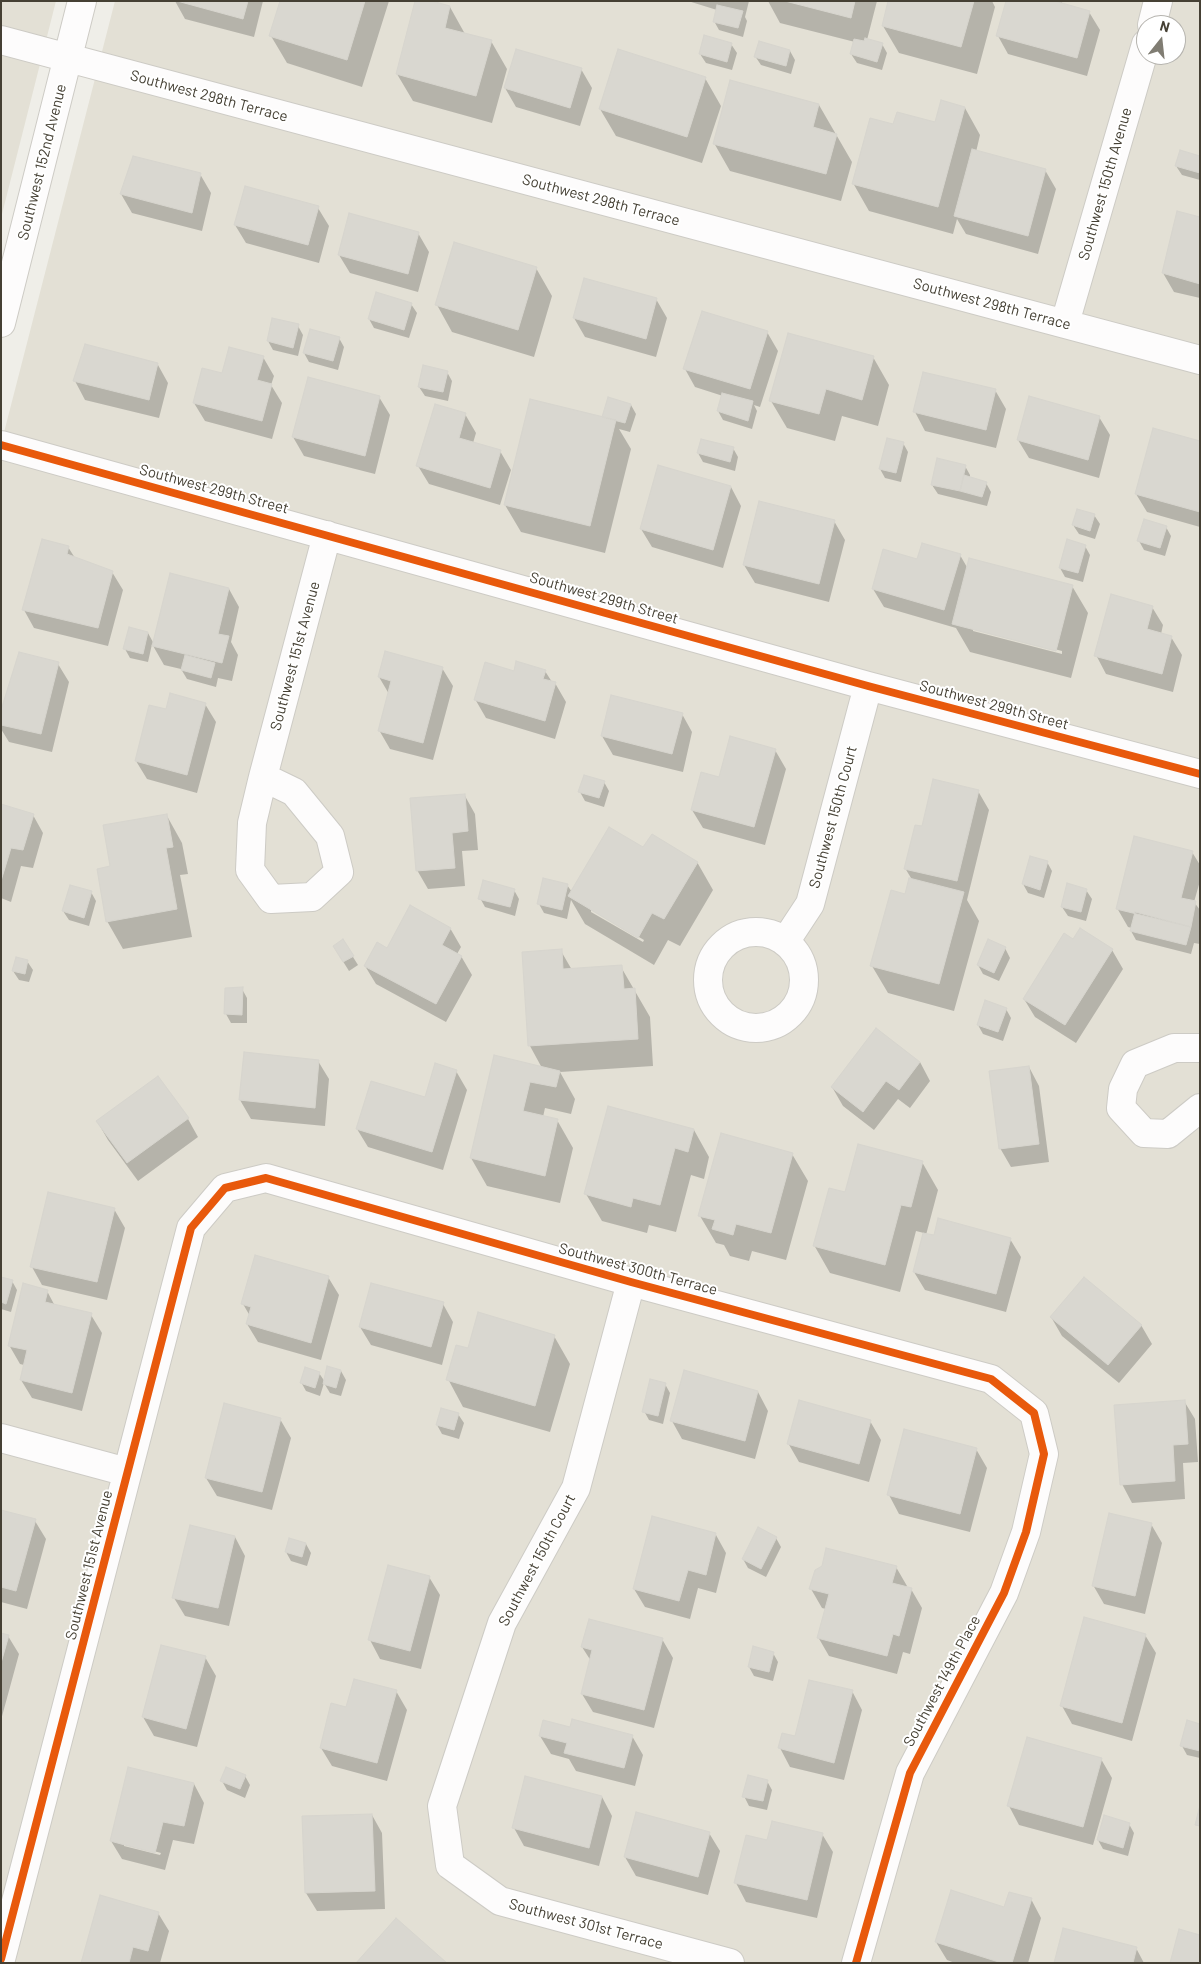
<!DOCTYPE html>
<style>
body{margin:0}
#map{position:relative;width:1201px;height:1964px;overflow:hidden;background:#efeee8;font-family:Barlow,sans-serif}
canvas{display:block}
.frame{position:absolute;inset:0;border:2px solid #454034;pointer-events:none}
.north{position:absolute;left:1136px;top:15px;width:50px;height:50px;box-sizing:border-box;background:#fff;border:1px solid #b5b3ae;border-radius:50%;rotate:16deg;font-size:14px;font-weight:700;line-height:20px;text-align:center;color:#454034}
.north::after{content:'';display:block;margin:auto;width:18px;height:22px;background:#807d73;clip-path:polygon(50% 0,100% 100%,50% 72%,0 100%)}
</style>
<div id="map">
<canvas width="1201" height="1964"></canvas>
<div class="frame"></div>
<div class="north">N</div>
</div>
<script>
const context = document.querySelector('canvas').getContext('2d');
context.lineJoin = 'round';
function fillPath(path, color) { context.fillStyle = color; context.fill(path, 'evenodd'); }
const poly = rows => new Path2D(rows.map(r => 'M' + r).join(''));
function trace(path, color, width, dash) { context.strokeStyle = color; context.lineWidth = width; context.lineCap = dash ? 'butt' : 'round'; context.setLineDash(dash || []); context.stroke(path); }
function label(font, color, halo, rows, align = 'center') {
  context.font = font + ' Barlow,sans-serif'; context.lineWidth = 4; context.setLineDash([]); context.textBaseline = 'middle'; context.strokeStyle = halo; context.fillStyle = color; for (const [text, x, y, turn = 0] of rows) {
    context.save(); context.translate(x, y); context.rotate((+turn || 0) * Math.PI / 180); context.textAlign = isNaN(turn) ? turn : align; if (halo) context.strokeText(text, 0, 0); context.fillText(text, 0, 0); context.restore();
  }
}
const residential = poly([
 [1,1,56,1,1,218],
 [115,1,1200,1,1200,1963,1,1963,1,444],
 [1146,25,1176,25,1176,55,1146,55]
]);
const shadow = poly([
 [175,1,263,1,254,37,185,19],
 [281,1,389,1,362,87,287,63,271,36],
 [688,1,749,1,745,17,747,21,743,37,719,30,714,21,717,10],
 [768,1,877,1,867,40,882,44,887,53,882,70,857,63,851,54,855,42,780,23],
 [890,1,992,1,995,7,977,74,899,53,883,26],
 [1007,1,1061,1,1063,5,1089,12,1100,30,1087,76,1008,54,998,36],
 [450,7,465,34,491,41,507,69,492,123,413,101,397,74],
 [731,44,737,53,732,70,706,63,700,54],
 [790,51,795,60,791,74,761,65,755,56],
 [581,69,592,88,580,126,516,107,505,88],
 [705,78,721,106,702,163,616,136,600,109],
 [819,105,852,162,841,201,730,171,714,143],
 [965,108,980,135,976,152,1045,170,1056,189,1038,254,966,234,957,219,953,234,869,211,853,183,894,126,936,124],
 [1200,158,1200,180,1182,175,1176,166],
 [200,174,211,193,202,231,132,213,121,194],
 [318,208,329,226,319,263,246,243,235,225],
 [1178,213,1200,219,1200,298,1174,292,1163,273],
 [418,233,429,252,418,292,350,273,339,255],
 [536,268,552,296,534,357,452,332,437,305],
 [656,299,667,318,656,357,585,337,574,318],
 [411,304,417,313,409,338,374,328,369,319],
 [298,326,303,335,298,356,273,350,268,341],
 [767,332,778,351,760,407,754,405,757,411,752,429,723,420,718,411,723,396,695,387,685,369],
 [339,338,344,347,338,370,309,362,304,353],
 [263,357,274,376,271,385,282,403,272,439,205,421,194,403,223,375],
 [873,357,889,385,878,426,842,416,835,441,787,428,771,401],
 [158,365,168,383,159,418,85,400,75,381],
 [447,372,452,381,448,401,425,396,419,387],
 [995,390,1006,409,996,448,925,431,915,412],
 [379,397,390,415,375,474,304,456,293,437],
 [631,405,636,414,630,432,619,429,631,449,605,553,521,532,505,505,604,419],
 [465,414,476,433,473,443,500,451,511,470,500,505,429,484,418,466],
 [1099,417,1110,435,1099,478,1029,458,1018,440],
 [1200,442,1200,527,1147,512,1136,494],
 [903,443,908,452,901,482,885,478,880,469],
 [733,448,738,457,735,471,703,462,698,453],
 [965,466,970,475,970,478,986,483,991,492,987,506,938,494,932,485],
 [731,487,741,506,723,568,652,547,641,529],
 [1094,515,1100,524,1095,539,1079,534,1073,525],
 [834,521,845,540,829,602,755,583,744,565],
 [1166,527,1171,536,1165,556,1144,550,1139,541],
 [1085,546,1090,555,1083,582,1065,577,1060,568],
 [68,547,75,558,112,572,123,590,108,646,34,628,24,610],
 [960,555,968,569,1072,586,1088,613,1071,678,970,652,956,628,884,607,873,589,918,561],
 [973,628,1062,651,1062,654,973,631],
 [229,589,239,607,231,642,238,655,232,681,218,678,216,687,187,679,181,669,164,665,152,644,148,662,130,658,125,649,148,633,154,644],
 [1152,607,1163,625,1161,634,1171,637,1182,655,1173,692,1106,674,1096,655],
 [58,664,69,682,52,752,9,742,1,729,1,714],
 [442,668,453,686,433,760,390,749,379,730,389,694,379,677],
 [545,671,552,682,555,683,566,702,555,739,486,718,475,699,514,672],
 [205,704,216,722,197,793,147,779,136,761,166,711],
 [682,714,692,732,683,772,613,755,602,736],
 [775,750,786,769,765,845,703,828,692,810,720,779],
 [604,782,609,791,604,807,585,801,580,792],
 [978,791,989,810,967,900,979,921,954,1011,888,993,872,966,906,895,911,878,905,868,923,828],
 [465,796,475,814,478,850,462,851,465,886,428,889,417,870],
 [1,805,33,815,43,833,33,868,21,866,11,902,1,898],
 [167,816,182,843,188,874,180,875,192,937,123,949,107,921,112,867],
 [644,849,697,862,713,890,680,946,668,940,654,965,585,924,571,900,567,919,544,913,539,904,567,885,572,892],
 [591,909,644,940,643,942,591,912],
 [1192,852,1200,865,1200,881,1194,902,1200,910,1200,944,1194,943,1191,954,1136,940,1131,931,1132,928,1128,927,1117,908],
 [1047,862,1052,871,1044,898,1028,893,1023,884],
 [514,890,519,899,515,916,485,907,480,898],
 [1086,890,1092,899,1086,921,1068,916,1062,907],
 [91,892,96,901,89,926,69,920,63,911],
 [450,928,461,947,457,954,461,956,472,975,446,1022,376,984,365,966,388,949],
 [1081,930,1112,950,1123,969,1076,1043,1035,1017,1024,999,1074,941],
 [1005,948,1010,958,999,981,983,974,978,965],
 [561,951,572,970,621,967,650,1017,653,1066,560,1072,575,1099,571,1114,545,1108,543,1117,557,1120,573,1148,560,1203,487,1186,471,1158,494,1057,542,1068,530,1046],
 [339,955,353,957,358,965,349,971],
 [27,961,33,970,29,982,19,980,13,971],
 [242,989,247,998,247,1023,231,1023,226,1014],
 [1006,1009,1011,1018,1003,1041,983,1034,978,1025],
 [245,1053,318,1061,329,1079,325,1126,251,1119,240,1100],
 [920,1062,930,1081,910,1108,898,1099,874,1130,843,1106,832,1087],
 [1029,1067,1039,1086,1049,1162,1011,1167,1000,1148],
 [456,1071,467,1090,443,1170,368,1147,357,1129,425,1099],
 [188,1119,198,1137,138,1181,108,1140,97,1121],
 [694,1130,709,1157,704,1179,691,1175,676,1232,649,1225,647,1233,602,1221,586,1194],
 [792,1154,808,1181,786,1260,752,1251,749,1261,730,1256,724,1245,716,1243,700,1216],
 [922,1162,938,1190,926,1235,1010,1239,1021,1257,1006,1312,925,1290,914,1272,924,1233,916,1231,900,1292,830,1273,814,1245,846,1194],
 [114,1209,125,1228,107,1300,42,1285,32,1267],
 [328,1277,339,1295,321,1360,258,1342,247,1324,250,1316,243,1304],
 [1,1278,12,1281,17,1290,11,1312,1,1309],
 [47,1291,55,1306,91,1315,102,1333,82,1411,32,1398,21,1380,24,1365,20,1364,9,1345],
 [443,1304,453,1322,442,1365,371,1345,360,1327],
 [1051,1317,1141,1325,1152,1344,1119,1383,1062,1336],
 [554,1336,570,1364,550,1432,463,1407,448,1379,469,1350],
 [341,1371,346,1380,341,1396,330,1393,324,1383,320,1396,306,1391,301,1382,319,1373,325,1382],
 [665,1384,670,1393,663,1424,649,1420,644,1411],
 [758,1392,768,1411,755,1459,682,1439,672,1421],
 [1184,1401,1195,1419,1198,1462,1183,1463,1185,1499,1132,1503,1122,1484],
 [458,1414,464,1423,459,1439,442,1434,437,1425],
 [280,1419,291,1438,272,1510,217,1496,206,1478],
 [870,1421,881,1440,869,1482,799,1462,788,1443],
 [976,1449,987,1468,970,1532,899,1514,889,1495],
 [1,1511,35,1521,46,1539,27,1609,1,1602],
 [1151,1524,1162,1543,1145,1614,1104,1604,1093,1585],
 [716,1535,726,1553,716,1593,698,1588,690,1619,645,1607,634,1589],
 [235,1537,245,1556,229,1626,185,1616,174,1598],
 [776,1538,781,1547,766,1577,748,1568,743,1559],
 [306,1544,311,1553,307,1566,291,1561,286,1552],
 [896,1567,907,1586,906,1588,911,1589,922,1608,910,1654,903,1652,897,1674,829,1656,818,1637,826,1609,822,1608,811,1589],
 [429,1577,440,1595,421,1669,380,1659,370,1640],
 [1,1634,8,1636,19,1654,1,1720],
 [1145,1635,1156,1653,1132,1741,1072,1724,1062,1706],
 [662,1639,673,1658,654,1728,593,1712,582,1694,591,1661,582,1647],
 [773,1653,778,1662,773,1681,754,1676,749,1667],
 [205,1657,216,1676,197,1747,154,1736,143,1717],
 [396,1691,407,1710,387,1781,332,1766,321,1748,347,1708],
 [852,1691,862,1710,844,1780,790,1767,780,1748,796,1738],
 [1200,1725,1200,1758,1187,1755,1182,1746],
 [571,1728,632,1736,643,1755,635,1786,576,1771,569,1759,551,1754,540,1736],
 [1101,1759,1112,1778,1093,1845,1019,1825,1009,1806],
 [245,1776,250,1785,245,1798,227,1790,222,1781],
 [767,1781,772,1790,767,1810,749,1806,744,1796],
 [194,1784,204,1803,194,1844,173,1840,165,1870,122,1859,111,1841],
 [124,1843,161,1853,160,1855,124,1846],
 [602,1797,612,1816,599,1866,524,1846,514,1828],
 [372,1815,382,1833,385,1909,317,1911,306,1893],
 [1129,1824,1134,1833,1128,1856,1103,1849,1098,1840],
 [709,1833,720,1851,708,1895,636,1876,625,1857],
 [822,1834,833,1852,817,1918,746,1902,736,1883,768,1841],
 [1031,1899,1041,1918,1028,1963,955,1963,947,1960,936,1942,1005,1908],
 [158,1913,169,1931,160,1963,83,1963],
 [1136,1948,1144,1963,1055,1963]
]);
const building = poly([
 [177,1,248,1,243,19,177,1],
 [280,1,365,1,347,60,269,36,280,1],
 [415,1,432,1,450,6,445,28,492,40,476,96,396,74,415,1],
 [785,1,855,1,851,18,785,1],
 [888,1,974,1,961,47,882,26,888,1],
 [1006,1,1055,1,1090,11,1077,58,996,36,1006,1],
 [717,5,743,11,738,28,713,22,717,5],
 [704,35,732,43,727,62,699,54,704,35],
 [865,38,883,43,877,62,850,54,854,39,864,41,865,38],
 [759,41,790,50,786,66,754,57,759,41],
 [516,49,582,68,570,108,504,88,516,49],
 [618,49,706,77,687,137,599,109,618,49],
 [730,80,819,104,813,127,837,134,826,174,713,144,730,80],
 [941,100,965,107,938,207,852,184,870,118,893,124,897,112,935,122,941,100],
 [972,149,1046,169,1028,236,954,216,972,149],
 [1180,150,1200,156,1200,173,1175,166,1180,150],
 [133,156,201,173,192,213,120,194,133,156],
 [245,186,319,206,308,245,234,225,245,186],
 [1177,211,1200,217,1200,284,1162,273,1177,211],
 [349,213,419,232,408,274,338,255,349,213],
 [454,242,537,267,518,330,435,305,454,242],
 [584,278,657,298,646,339,573,318,584,278],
 [376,292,412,303,404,330,368,319,376,292],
 [702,311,768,331,750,389,683,369,702,311],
 [272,318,299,324,293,348,267,341,272,318],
 [310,329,340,337,333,361,303,353,310,329],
 [788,333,874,356,862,400,826,389,819,414,769,401,788,333],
 [85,344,158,363,149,400,73,381,85,344],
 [229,347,264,356,257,380,272,384,262,421,193,403,202,368,222,373,229,347],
 [423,365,448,371,443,392,418,387,423,365],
 [923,372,996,389,986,430,913,412,923,372],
 [308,377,380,396,365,456,292,437,308,377],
 [722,393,753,401,748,421,717,411,722,393],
 [1029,396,1100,416,1088,460,1017,440,1029,396],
 [608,397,631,404,625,423,602,417,608,397],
 [530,399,616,420,590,526,504,505,530,399],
 [435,404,466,413,459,438,501,450,490,488,416,466,435,404],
 [1153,428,1200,441,1200,512,1135,494,1153,428],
 [887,438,904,442,896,473,879,469,887,438],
 [701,439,734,447,730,462,697,453,701,439],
 [937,458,966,465,960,491,931,485,937,458],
 [658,465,731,486,713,550,640,529,658,465],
 [964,475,987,482,982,497,960,491,964,475],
 [759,501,835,520,819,584,743,565,759,501],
 [1077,509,1095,514,1090,531,1072,525,1077,509],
 [1144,519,1167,526,1160,548,1137,541,1144,519],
 [42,539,69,546,67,554,113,571,98,628,22,610,42,539],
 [1067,539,1086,545,1078,573,1059,568,1067,539],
 [922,543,961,554,944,610,872,589,883,549,917,559,922,543],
 [969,558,1073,585,1056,651,952,624,969,558],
 [170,573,229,588,218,634,229,636,222,663,152,646,170,573],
 [1111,594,1153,606,1147,629,1172,636,1162,674,1094,656,1111,594],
 [129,627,148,632,143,654,123,649,129,627],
 [385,651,443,667,423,743,378,731,391,681,378,677,385,651],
 [19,652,59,662,41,734,1,725,1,710,19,652],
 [185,655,215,663,211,678,181,670,185,655],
 [516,661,546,670,543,679,556,682,545,721,474,700,485,662,514,671,516,661],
 [170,693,206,703,187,775,135,761,149,705,166,709,170,693],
 [611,695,683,713,672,754,601,736,611,695],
 [730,736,776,749,754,827,691,810,701,772,719,777,730,736],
 [584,775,605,781,599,798,578,792,584,775],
 [933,779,979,790,957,881,904,869,915,825,922,826,933,779],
 [465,794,468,831,452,833,455,868,416,871,410,798,465,794],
 [1,804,34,814,23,850,11,848,1,881,1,804],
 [167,814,173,847,166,848,177,909,106,922,97,869,110,866,103,825,167,814],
 [609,827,643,847,652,834,698,862,664,919,652,913,638,938,568,896,609,827],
 [1134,836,1193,851,1181,898,1196,901,1191,927,1116,909,1134,836],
 [1030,856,1048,861,1040,890,1022,884,1030,856],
 [543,878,568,884,562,910,537,904,543,878],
 [909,878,964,892,939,984,870,966,891,890,905,894,909,878],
 [483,880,515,889,510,907,478,899,483,880],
 [1067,883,1087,889,1081,912,1061,907,1067,883],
 [70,885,92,891,84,918,62,911,70,885],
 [410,905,451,928,442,945,462,956,436,1004,364,966,377,942,387,948,410,905],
 [1135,912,1191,927,1186,945,1130,931,1135,912],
 [1080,928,1113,949,1065,1025,1023,999,1064,933,1073,939,1080,928],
 [343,939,354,956,343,962,333,946,343,939],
 [988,939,1006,947,994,973,977,965,988,939],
 [562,949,563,969,622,965,624,989,635,988,638,1039,528,1046,522,952,562,949],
 [16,957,28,960,25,974,12,971,16,957],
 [243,987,242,1015,224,1014,225,988,243,987],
 [985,1000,1007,1008,998,1032,977,1025,985,1000],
 [876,1028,920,1062,899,1090,886,1081,863,1112,831,1087,876,1028],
 [244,1052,319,1060,315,1108,239,1100,244,1052],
 [494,1055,560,1071,556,1087,530,1082,523,1111,558,1119,545,1176,470,1158,494,1055],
 [435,1063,457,1070,432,1152,356,1129,371,1081,425,1097,435,1063],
 [1029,1066,1039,1144,999,1149,989,1071,1029,1066],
 [158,1076,189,1118,127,1163,96,1121,158,1076],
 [608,1106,694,1129,688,1152,675,1148,660,1205,633,1198,631,1207,584,1194,608,1106],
 [721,1133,793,1153,771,1233,736,1224,733,1235,712,1229,715,1220,698,1216,721,1133],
 [858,1144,923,1161,911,1207,901,1205,885,1265,813,1246,829,1188,845,1192,858,1144],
 [48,1192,115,1208,97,1282,30,1267,48,1192],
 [938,1218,1011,1238,996,1294,913,1272,923,1233,934,1235,938,1218],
 [255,1255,329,1276,311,1343,246,1324,251,1307,241,1304,255,1255],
 [1,1277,13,1280,6,1304,1,1302,1,1277],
 [1084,1277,1142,1325,1108,1365,1050,1317,1084,1277],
 [23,1283,48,1290,45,1302,92,1313,72,1393,20,1380,27,1350,8,1346,23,1283],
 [371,1283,444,1302,431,1347,359,1327,371,1283],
 [478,1312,555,1335,535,1406,446,1380,456,1345,468,1348,478,1312],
 [327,1366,341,1370,336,1388,323,1384,327,1366],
 [305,1367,320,1372,315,1388,300,1383,305,1367],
 [684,1370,758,1391,745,1441,670,1421,684,1370],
 [650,1379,666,1383,658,1416,642,1412,650,1379],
 [799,1400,871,1420,859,1464,787,1444,799,1400],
 [1185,1400,1188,1444,1173,1445,1175,1481,1120,1485,1114,1405,1185,1400],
 [224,1403,281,1418,262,1492,205,1478,224,1403],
 [441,1408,459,1413,454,1430,436,1425,441,1408],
 [904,1429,977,1448,960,1514,887,1495,904,1429],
 [1,1510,36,1519,16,1591,1,1587,1,1510],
 [1109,1513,1152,1523,1135,1596,1092,1586,1109,1513],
 [652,1516,716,1533,706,1575,688,1570,679,1601,633,1589,652,1516],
 [190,1525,235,1536,218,1608,172,1598,190,1525],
 [758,1527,777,1537,761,1569,742,1559,758,1527],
 [289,1538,306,1543,302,1557,285,1552,289,1538],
 [826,1548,897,1566,892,1583,912,1588,899,1636,893,1634,887,1656,817,1638,829,1594,809,1589,815,1570,822,1566,826,1548],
 [388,1565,430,1576,410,1651,368,1640,388,1565],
 [1084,1617,1146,1634,1122,1723,1060,1706,1084,1617],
 [589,1619,663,1638,644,1710,581,1694,592,1650,581,1647,589,1619],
 [1,1633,9,1635,1,1663,1,1633],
 [161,1645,206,1656,186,1729,142,1717,161,1645],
 [753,1646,774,1652,769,1672,748,1667,753,1646],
 [354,1679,397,1690,377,1763,320,1748,331,1703,346,1707,354,1679],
 [809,1680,853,1690,834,1763,778,1748,782,1733,795,1736,809,1680],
 [572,1719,633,1735,624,1768,564,1753,567,1743,539,1736,543,1720,570,1727,572,1719],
 [1187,1720,1200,1724,1200,1751,1180,1746,1187,1720],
 [1027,1737,1102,1758,1083,1827,1007,1806,1027,1737],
 [128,1767,194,1783,184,1826,163,1822,155,1853,110,1841,128,1767],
 [226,1767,246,1775,240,1789,220,1781,226,1767],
 [748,1775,768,1780,763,1801,742,1797,748,1775],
 [525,1776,602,1796,589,1848,512,1828,525,1776],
 [1200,1805,1200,1826,1195,1825,1200,1805],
 [636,1812,710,1832,698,1877,624,1857,636,1812],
 [372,1814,375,1891,305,1893,302,1816,372,1814],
 [1104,1815,1130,1823,1123,1848,1097,1840,1104,1815],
 [772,1821,823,1833,807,1900,734,1883,746,1835,767,1840,772,1821],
 [951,1890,1004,1907,1009,1892,1032,1898,1012,1963,1002,1963,935,1942,951,1890],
 [100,1895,159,1912,148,1951,133,1947,129,1963,81,1963,100,1895],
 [396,1918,447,1963,356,1963,396,1918],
 [1063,1928,1137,1947,1133,1963,1054,1963,1063,1928],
 [1179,1929,1200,1935,1200,1963,1170,1963,1179,1929]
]);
const minor = poly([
 [1152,25,1158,1],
 [1,40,1200,360],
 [1,323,82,1],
 [1065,323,1146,44],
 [1,445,868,686,1200,774],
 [263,777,294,792,330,836,339,872,312,897,271,899,250,870,252,823,263,777,327,535],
 '708 980a48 48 0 1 1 96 0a48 48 0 1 1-96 0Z',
 [785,942,810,904,868,686],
 [1200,1048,1174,1048,1135,1064,1123,1089,1121,1108,1144,1133,1168,1134,1200,1108],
 [631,1282,576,1488,502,1623,442,1806,450,1865,500,1901,730,1963],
 [1,1438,127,1472],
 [1,1959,191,1228,225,1188,266,1178,631,1282,991,1379,1034,1413,1044,1454,1026,1532,1004,1593,910,1773,856,1963]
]);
const cycleway = poly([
 [1,445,868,686,1200,774],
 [1,1959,191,1228,225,1188,266,1178,631,1282,991,1379,1034,1413,1044,1454,1026,1532,1004,1593,910,1773,856,1963]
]);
const streetNames = [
 ["Southwest 298th Terrace",209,96,15],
 ["Southwest 152nd Avenue",42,162,-76],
 ["Southwest 150th Avenue",1105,184,-74],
 ["Southwest 298th Terrace",601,200,15],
 ["Southwest 298th Terrace",992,304,15],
 ["Southwest 299th Street",214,489,15],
 ["Southwest 299th Street",604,598,16],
 ["Southwest 151st Avenue",295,656,-75],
 ["Southwest 299th Street",994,705,15],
 ["Southwest 150th Court",833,817,-75],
 ["Southwest 300th Terrace",638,1269,15],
 ["Southwest 150th Court",537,1560,-62],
 ["Southwest 151st Avenue",89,1565,-76],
 ["Southwest 149th Place",942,1681,-62],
 ["Southwest 301st Terrace",586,1924,15]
];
fillPath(residential, '#e3e0d5');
fillPath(shadow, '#0003');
fillPath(building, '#d9d7d0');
trace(building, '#d7d5ce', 1);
trace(minor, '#cdcbc5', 30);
trace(minor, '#fdfcfc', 28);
trace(cycleway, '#e8590c', 8);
label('15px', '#454034', '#fff', streetNames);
</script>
